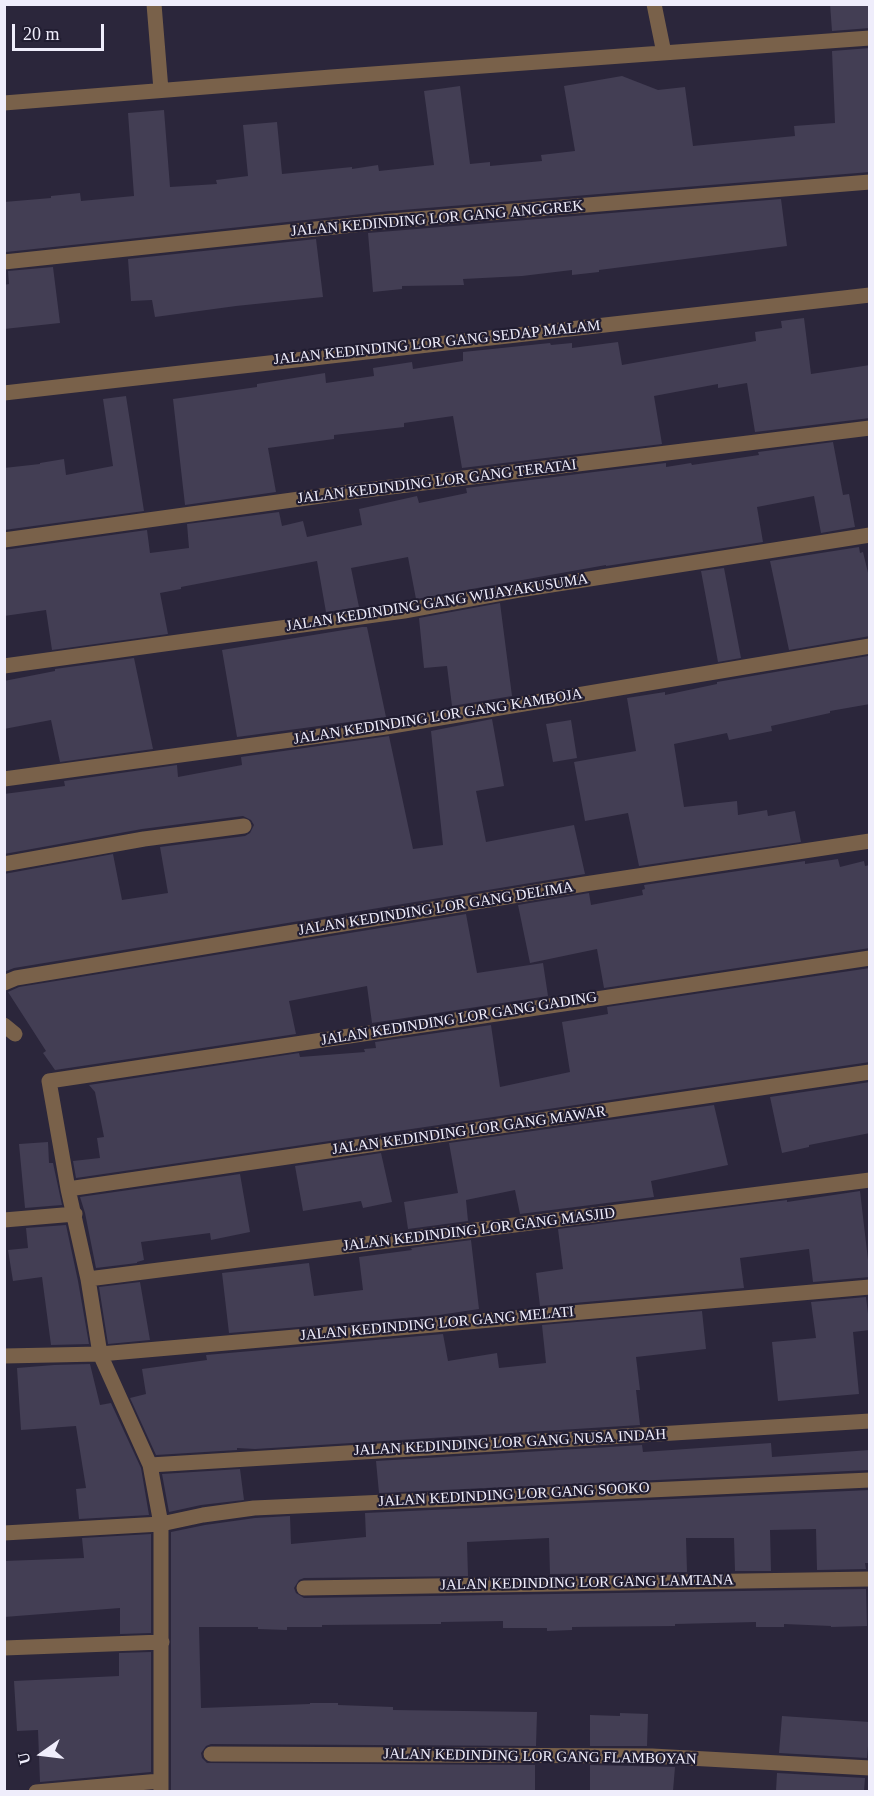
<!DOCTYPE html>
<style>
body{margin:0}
#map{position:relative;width:874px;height:1796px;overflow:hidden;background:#2b263b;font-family:Georgia,serif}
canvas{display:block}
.frame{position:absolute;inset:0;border:6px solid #efedfb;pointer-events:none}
.north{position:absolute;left:12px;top:1724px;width:60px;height:60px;-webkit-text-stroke:4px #211d31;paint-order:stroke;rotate:256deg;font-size:16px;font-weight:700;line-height:24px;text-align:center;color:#efedfb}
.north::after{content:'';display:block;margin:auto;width:21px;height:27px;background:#efedfb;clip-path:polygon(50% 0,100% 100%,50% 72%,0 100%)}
.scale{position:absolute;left:12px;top:24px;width:92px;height:27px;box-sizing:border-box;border:3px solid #efedfb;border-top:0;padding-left:8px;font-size:18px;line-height:21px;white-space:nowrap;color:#efedfb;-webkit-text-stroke:4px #211d31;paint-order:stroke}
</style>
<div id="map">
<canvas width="874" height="1796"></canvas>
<div class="frame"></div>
<div class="north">U</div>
<div class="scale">20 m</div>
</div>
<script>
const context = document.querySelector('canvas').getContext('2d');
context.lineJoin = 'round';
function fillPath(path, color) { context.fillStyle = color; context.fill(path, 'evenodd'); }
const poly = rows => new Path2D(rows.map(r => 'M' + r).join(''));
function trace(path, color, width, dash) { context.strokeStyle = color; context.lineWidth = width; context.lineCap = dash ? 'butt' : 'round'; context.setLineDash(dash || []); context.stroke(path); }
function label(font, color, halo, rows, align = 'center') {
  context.font = font + ' Georgia,serif'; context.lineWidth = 4.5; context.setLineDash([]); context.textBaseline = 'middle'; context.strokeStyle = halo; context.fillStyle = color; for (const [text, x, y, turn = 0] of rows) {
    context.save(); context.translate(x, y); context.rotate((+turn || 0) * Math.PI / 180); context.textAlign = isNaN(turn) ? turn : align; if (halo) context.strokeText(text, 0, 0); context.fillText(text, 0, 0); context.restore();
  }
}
const building = poly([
 [830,4,870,4,870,28,832,31],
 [870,48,870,172,390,211,6,252,4,202,51,198,51,196,80,193,81,201,134,196,128,113,164,110,170,187,217,184,216,180,248,176,243,125,277,122,282,174,352,167,352,169,378,165,379,171,434,165,424,91,460,86,470,164,490,162,490,166,542,161,541,155,575,151,564,86,622,76,658,90,685,87,693,146,795,136,794,126,835,123,832,51],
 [781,199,787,246,599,270,599,272,572,275,572,270,522,276,463,279,464,285,402,286,402,289,373,292,368,233],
 [316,239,323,297,236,306,155,317,152,300,131,301,128,259],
 [53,267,60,323,4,329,4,285,9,284,8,271],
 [804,318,811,374,870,365,870,418,755,432,747,383,718,388,718,384,654,396,662,444,462,468,453,416,404,423,404,427,334,435,334,439,268,448,276,492,185,505,173,399,257,387,257,384,325,373,326,383,374,376,373,368,412,362,413,369,463,361,463,352,550,343,551,345,572,343,572,348,618,342,622,365,756,341,755,332,782,328,781,321],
 [126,396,144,511,4,530,4,468,40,464,40,463,64,459,66,475,113,466,103,399],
 [833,442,843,495,849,494,855,527,821,533,814,496,757,507,763,542,606,566,606,565,416,599,408,557,351,568,359,607,326,612,317,561,181,587,181,589,160,593,168,634,52,650,46,610,4,616,4,550,147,530,150,553,189,548,187,524,279,512,282,526,303,521,307,537,362,525,359,509,417,496,419,503,467,493,466,488,666,463,666,467,691,463,692,465,759,455,758,452],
 [859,547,860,553,863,552,870,581,870,636,789,650,770,561],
 [724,568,741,658,718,662,701,571],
 [500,603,512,696,452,706,447,666,424,668,419,618],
 [362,627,367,627,386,717,237,737,222,650],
 [868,656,870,664,870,704,830,711,830,713,771,726,772,731,729,740,727,733,674,744,684,807,737,801,738,815,767,810,768,816,795,811,801,842,639,866,628,813,585,821,574,762,636,751,627,698,665,692,665,695,717,684,717,682],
 [134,658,153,749,60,762,51,720,4,729,4,681,55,671,55,669],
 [492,719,504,786,476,791,486,842,574,825,585,874,14,968,4,972,4,874,113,854,122,900,168,893,160,847,245,836,250,833,254,825,251,820,243,816,142,829,4,854,4,794,65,786,64,781,177,765,178,777,242,765,241,757,389,736,413,849,443,845,431,731],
 [571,720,577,758,553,762,546,724],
 [838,859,840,867,864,861,865,866,870,865,870,948,604,988,597,949,530,963,518,905,589,893,591,905,643,895,642,890,645,889,644,885,805,861,805,864],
 [466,914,477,973,543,963,548,996,372,1023,367,986,289,1001,296,1034,55,1070,43,1053,46,1051,8,992,19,987],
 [870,968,870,1062,76,1178,73,1161,100,1158,97,1138,104,1137,95,1092,89,1085,299,1053,300,1057,365,1052,364,1049,376,1048,375,1042,491,1025,500,1087,570,1072,562,1022,608,1014,607,1007],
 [870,1082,870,1133,809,1145,809,1147,782,1153,770,1097],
 [714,1105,728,1165,651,1181,654,1197,520,1214,515,1190,466,1200,468,1221,408,1229,404,1202,458,1193,449,1143],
 [48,1142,49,1163,53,1163,62,1205,25,1208,19,1144],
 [381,1153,392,1202,363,1208,361,1201,303,1211,295,1166],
 [240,1174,250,1232,211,1240,210,1233,141,1242,144,1260,137,1262,137,1263,96,1268,85,1213,80,1197],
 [860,1191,870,1277,813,1282,809,1249,740,1258,744,1288,540,1306,536,1273,563,1269,558,1229,787,1200,787,1202],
 [66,1225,78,1281,89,1344,51,1345,42,1277,13,1281,8,1250,28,1248,26,1228],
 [471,1240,479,1309,439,1315,229,1333,222,1273,309,1263,314,1296,363,1290,359,1257,412,1250,411,1248],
 [140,1282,150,1340,108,1344,99,1287],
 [866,1297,870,1330,853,1332,859,1394,778,1401,772,1342,816,1338,811,1302],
 [702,1311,706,1349,636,1357,640,1390,636,1390,640,1425,255,1449,237,1448,237,1450,156,1455,130,1398,146,1394,142,1369,207,1360,206,1355,443,1334,448,1361,497,1353,499,1368,546,1363,542,1325],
 [90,1364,100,1405,111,1403,141,1468,149,1515,79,1519,76,1489,86,1488,76,1426,21,1430,17,1368,54,1365],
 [771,1443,772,1457,870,1450,870,1470,379,1493,376,1461,642,1445,643,1452],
 [240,1469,244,1500,201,1505,169,1512,162,1474],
 [870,1490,870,1563,865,1563,866,1569,817,1570,816,1529,770,1530,771,1571,735,1571,734,1538,686,1538,687,1572,550,1574,549,1538,467,1542,468,1576,304,1578,299,1580,294,1588,296,1593,304,1598,866,1589,867,1626,831,1627,831,1626,784,1624,784,1627,756,1627,756,1622,675,1624,675,1626,572,1627,572,1630,547,1631,547,1628,503,1628,503,1621,441,1622,441,1624,322,1625,322,1627,287,1627,287,1630,258,1629,258,1627,199,1627,201,1708,310,1704,310,1703,338,1703,338,1705,393,1707,393,1710,537,1712,536,1746,211,1744,206,1746,201,1753,202,1758,207,1763,535,1765,535,1791,171,1791,171,1532,205,1525,255,1518,290,1516,291,1544,366,1537,365,1513],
 [151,1534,151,1633,120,1634,120,1608,4,1617,4,1561,84,1558,82,1538],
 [151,1652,151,1772,40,1782,38,1730,17,1731,14,1681,119,1676,119,1653],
 [620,1713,648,1714,647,1746,590,1746,590,1715,620,1716],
 [782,1716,870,1722,867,1758,779,1753],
 [590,1765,675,1767,673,1791,590,1791],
 [777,1773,865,1778,864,1791,776,1791]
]);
const street = poly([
 [154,4,161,90],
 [654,4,664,53],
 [4,103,331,77,870,38],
 [4,262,391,221,870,182],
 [4,393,870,295],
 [4,540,350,492,870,428],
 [4,666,404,611,519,590,870,535],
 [4,779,386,727,870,646],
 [4,864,144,839,244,826],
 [4,983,16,978,585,884,870,841],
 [4,1025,15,1034],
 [68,1189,870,1072],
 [4,1220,75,1214],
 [88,1279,870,1180],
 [4,1356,100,1354,870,1287],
 [150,1465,870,1421],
 [4,1533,161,1524,203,1515,254,1508,870,1480],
 [304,1588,870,1579],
 [4,1648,162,1642],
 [211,1754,652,1756,870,1768],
 [36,1792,160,1781],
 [161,1792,161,1524,150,1465,100,1354,88,1279,68,1189,49,1081,870,958]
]);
const streetNames = [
 ["JALAN KEDINDING LOR GANG ANGGREK",437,219,-5],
 ["JALAN KEDINDING LOR GANG SEDAP MALAM",437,343,-6],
 ["JALAN KEDINDING LOR GANG TERATAI",437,482,-7],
 ["JALAN KEDINDING GANG WIJAYAKUSUMA",437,603,-9],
 ["JALAN KEDINDING LOR GANG KAMBOJA",438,717,-9],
 ["JALAN KEDINDING LOR GANG DELIMA",436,909,-9],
 ["JALAN KEDINDING LOR GANG GADING",459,1019,-9],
 ["JALAN KEDINDING LOR GANG MAWAR",469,1131,-8],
 ["JALAN KEDINDING LOR GANG MASJID",479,1230,-7],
 ["JALAN KEDINDING LOR GANG MELATI",437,1324,-5],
 ["JALAN KEDINDING LOR GANG NUSA INDAH",510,1443,-3],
 ["JALAN KEDINDING LOR GANG SOOKO",514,1495,-3],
 ["JALAN KEDINDING LOR GANG LAMTANA",587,1583,-1],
 ["JALAN KEDINDING LOR GANG FLAMBOYAN",540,1757,1]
];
fillPath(building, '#433e54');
trace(street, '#79614a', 15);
label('15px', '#efedfb', '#211d31', streetNames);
</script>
